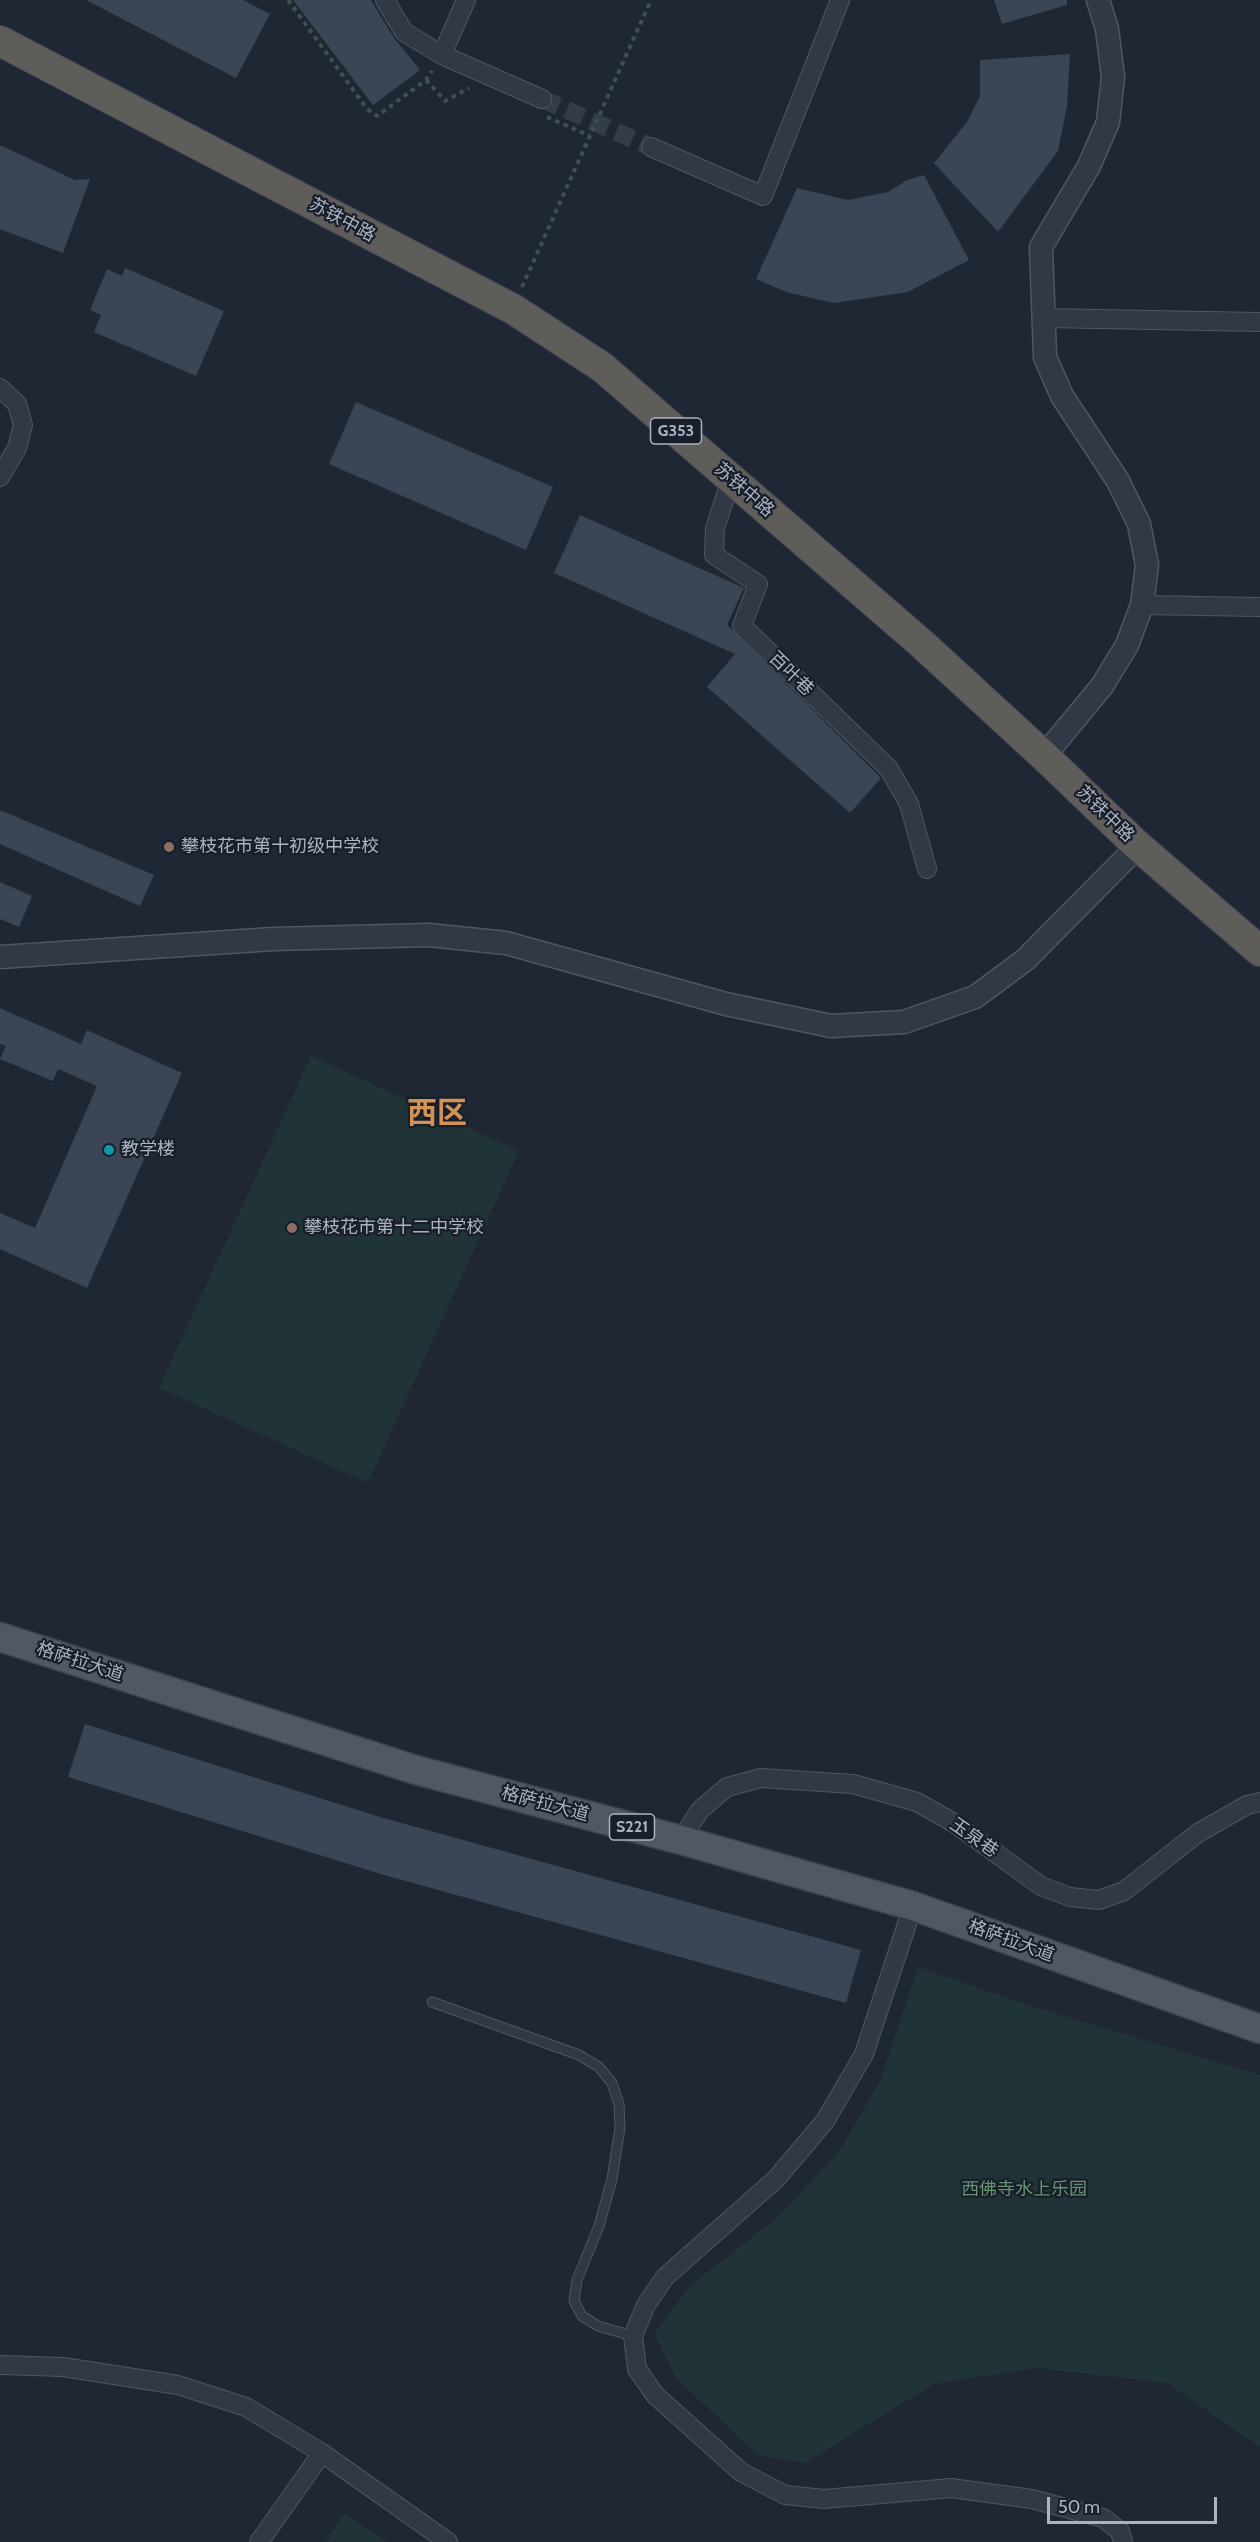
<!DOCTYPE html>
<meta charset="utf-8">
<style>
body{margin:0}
#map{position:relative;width:1260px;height:2542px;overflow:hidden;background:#1f2735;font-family:Cabin,sans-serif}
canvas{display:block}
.scale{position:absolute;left:1047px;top:2497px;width:170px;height:27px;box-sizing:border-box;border:3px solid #acb3c3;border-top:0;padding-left:8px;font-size:18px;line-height:21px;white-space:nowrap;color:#acb3c3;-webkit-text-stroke:4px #181e2a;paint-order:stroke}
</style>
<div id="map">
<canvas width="1260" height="2542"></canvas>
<div class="scale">50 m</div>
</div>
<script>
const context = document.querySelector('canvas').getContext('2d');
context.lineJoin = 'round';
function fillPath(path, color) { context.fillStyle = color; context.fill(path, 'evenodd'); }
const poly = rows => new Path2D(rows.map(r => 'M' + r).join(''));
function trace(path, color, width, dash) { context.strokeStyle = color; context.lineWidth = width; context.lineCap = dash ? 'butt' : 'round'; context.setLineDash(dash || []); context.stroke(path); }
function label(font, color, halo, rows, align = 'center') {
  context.font = font + ' Cabin,"Noto Sans SC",sans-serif'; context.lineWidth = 4.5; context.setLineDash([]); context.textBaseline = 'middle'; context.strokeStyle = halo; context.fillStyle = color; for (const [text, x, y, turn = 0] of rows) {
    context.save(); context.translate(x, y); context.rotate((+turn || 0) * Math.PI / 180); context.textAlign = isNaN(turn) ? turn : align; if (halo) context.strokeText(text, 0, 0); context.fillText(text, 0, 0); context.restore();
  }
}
const green = poly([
 [311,1056,519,1151,368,1483,159,1388],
 [918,1967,1025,2004,1260,2075,1260,2447,1167,2383,1036,2368,934,2384,805,2463,759,2456,676,2378,654,2333,691,2285,779,2216,840,2150,880,2081],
 [344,2513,387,2542,326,2542]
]);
const building = poly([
 [86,0,243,0,270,14,236,78],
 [293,0,371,0,394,38,420,70,373,105],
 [994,0,1067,0,1067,5,1002,24],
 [1070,54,1067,106,1058,151,998,232,934,163,967,122,980,96,980,60],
 [0,145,75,180,90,179,63,253,0,229],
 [924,175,969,260,908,292,834,303,786,292,756,279,797,188,848,200,888,192,907,180],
 [125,268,224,311,196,376,94,332,101,315,90,310,107,269,122,276],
 [356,402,553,487,526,550,329,464],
 [580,515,744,588,727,625,881,778,850,813,707,687,735,654,554,573],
 [0,810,154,875,140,906,0,844],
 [0,882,32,896,19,927,0,919],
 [0,1008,81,1044,87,1030,182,1073,87,1288,0,1249,0,1213,35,1228,97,1086,58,1069,53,1081,0,1059,6,1046,0,1044],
 [85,1724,380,1817,861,1950,846,2003,384,1875,68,1777]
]);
const minorTunnel = poly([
 [542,99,651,147]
]);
const path = poly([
 [288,0,367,109,377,116,426,80,432,71],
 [426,80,445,101,469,88],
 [547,117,590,136],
 [522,287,651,0]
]);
const service = poly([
 [432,2002,579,2055,599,2067,612,2083,619,2104,620,2128,612,2179,599,2226,577,2280,574,2301,582,2316,598,2326,633,2336]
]);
const minor = poly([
 [385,0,404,32,442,55],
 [466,0,442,55,542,99],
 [651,147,763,196,840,0],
 [1044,318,1260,322],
 [0,388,17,404,23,425,17,448,0,477],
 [731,479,715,528,714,555,758,584,742,626,889,769,909,804,927,869],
 [1142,605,1260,607],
 [681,1840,700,1810,727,1787,761,1778,853,1784,917,1802,954,1823,1041,1886,1070,1897,1099,1900,1124,1891,1198,1833,1247,1805,1260,1802],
 [913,1906,864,2054,825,2121,776,2179,665,2277,646,2305,633,2336,637,2369,655,2395,741,2472,785,2495,824,2499,951,2488,1032,2499,1103,2518,1120,2531,1123,2542],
 [0,2365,63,2367,178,2385,246,2407,322,2453,448,2542],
 [259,2542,322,2453]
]);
const tertiary = poly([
 [1044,756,1102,686,1127,645,1142,605,1147,565,1139,524,1118,481,1062,396,1045,357,1041,247,1089,166,1108,122,1113,77,1107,29,1098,0],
 [0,957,273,939,429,935,506,943,726,1004,831,1026,904,1022,975,997,1025,960,1138,846]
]);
const primary = poly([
 [0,1637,416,1770,681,1840,913,1906,1260,2029]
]);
const trunk = poly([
 [0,41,513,309,602,367,922,644,1044,756,1138,846,1260,951]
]);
const markers = [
 [169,847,6,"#8d6e63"],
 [109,1150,6,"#0f9aa8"],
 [292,1228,6,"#8d6e63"]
];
const shields = [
 [676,431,51],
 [632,1827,45]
];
const shieldNames = [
 ["G353",676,431],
 ["S221",632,1827]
];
const streetNames = [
 ["苏铁中路",342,220,28],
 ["苏铁中路",744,490,41],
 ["百叶巷",791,674,44],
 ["苏铁中路",1105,814,44],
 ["格萨拉大道",80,1662,18],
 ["格萨拉大道",545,1804,15],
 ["玉泉巷",974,1838,35],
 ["格萨拉大道",1011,1941,20]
];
const poiNames = [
 ["攀枝花市第十初级中学校",181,847],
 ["教学楼",121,1150],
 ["攀枝花市第十二中学校",304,1228]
];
const parkNames = [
 ["西佛寺水上乐园",1024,2190]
];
const townNames = [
 ["西区",437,1114]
];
fillPath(green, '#203336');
fillPath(building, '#3a4556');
trace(minorTunnel, '#343c4a', 18, [18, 9]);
trace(service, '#4f5664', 11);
trace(minor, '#4f5664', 20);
trace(tertiary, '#4f5664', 25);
trace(primary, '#3b424f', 31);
trace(trunk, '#3d4350', 32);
trace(path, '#3e5054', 4, [4.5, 4.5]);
trace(service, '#323946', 9);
trace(minor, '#323946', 18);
trace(tertiary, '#323946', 22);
trace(primary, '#505866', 28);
trace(trunk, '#5e5d5a', 30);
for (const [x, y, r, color] of markers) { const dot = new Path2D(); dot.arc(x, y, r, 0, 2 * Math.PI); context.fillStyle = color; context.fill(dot); trace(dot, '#181e2a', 2); }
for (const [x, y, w] of shields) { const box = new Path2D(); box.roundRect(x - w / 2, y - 13, w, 26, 4.5); context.fillStyle = '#181e2a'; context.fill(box); trace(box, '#acb3c3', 1.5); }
label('bold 16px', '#acb3c3', null, shieldNames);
label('18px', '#acb3c3', '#181e2a', streetNames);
label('18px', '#acb3c3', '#181e2a', poiNames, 'left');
label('18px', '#649371', '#181e2a', parkNames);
label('bold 30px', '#d39357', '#181e2a', townNames);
</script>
